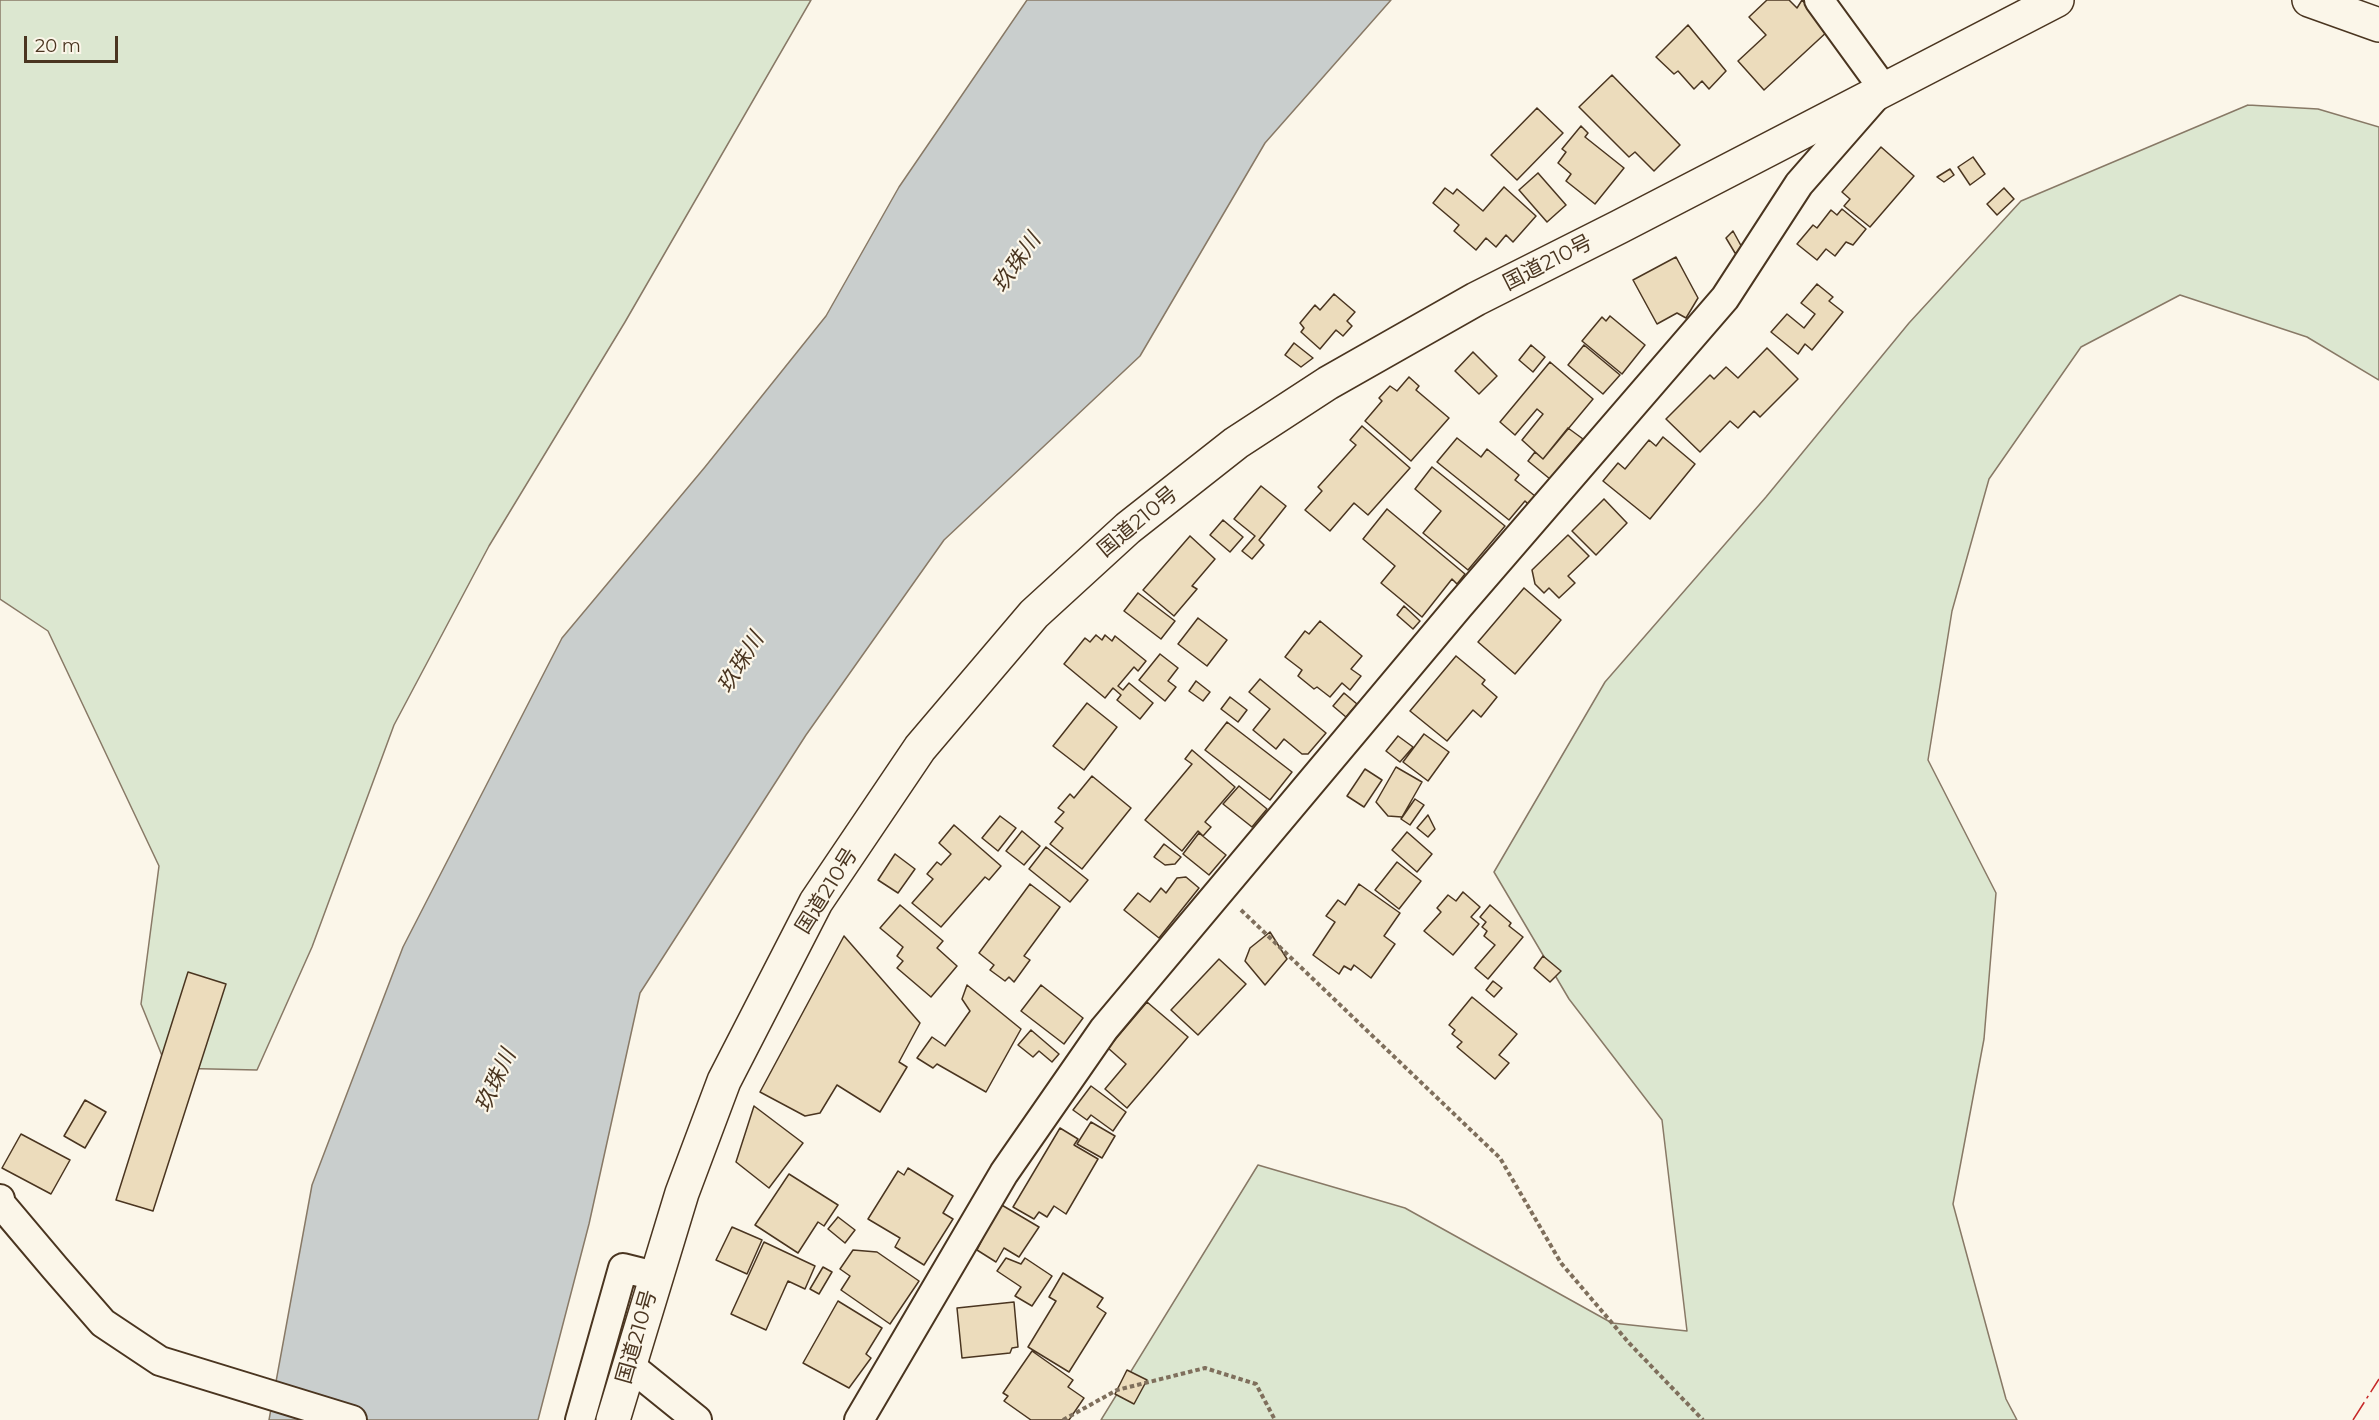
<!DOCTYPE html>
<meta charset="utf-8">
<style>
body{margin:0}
#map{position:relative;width:2379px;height:1420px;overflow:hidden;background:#fbf6e9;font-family:Montserrat,sans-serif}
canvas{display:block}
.scale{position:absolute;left:24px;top:36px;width:94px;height:27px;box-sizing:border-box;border:3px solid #4a3520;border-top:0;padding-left:8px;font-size:18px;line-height:21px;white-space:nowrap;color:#4a3520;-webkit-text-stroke:4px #fbf6e9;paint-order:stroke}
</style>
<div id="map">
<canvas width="2379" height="1420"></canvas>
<div class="scale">20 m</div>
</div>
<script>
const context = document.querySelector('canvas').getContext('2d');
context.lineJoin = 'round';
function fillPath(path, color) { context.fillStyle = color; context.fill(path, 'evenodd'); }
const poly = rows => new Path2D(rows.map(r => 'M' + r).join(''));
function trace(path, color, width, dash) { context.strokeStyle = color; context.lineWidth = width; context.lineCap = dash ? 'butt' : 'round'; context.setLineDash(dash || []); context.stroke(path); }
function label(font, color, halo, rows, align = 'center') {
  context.font = font + ' Montserrat,"Noto Sans JP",sans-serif'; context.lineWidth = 4.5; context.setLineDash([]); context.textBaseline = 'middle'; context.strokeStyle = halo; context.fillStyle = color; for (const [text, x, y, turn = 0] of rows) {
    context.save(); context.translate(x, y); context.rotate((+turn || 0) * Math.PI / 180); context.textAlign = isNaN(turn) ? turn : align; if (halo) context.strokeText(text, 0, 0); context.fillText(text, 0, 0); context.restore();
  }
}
const green = poly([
 [0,0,811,0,625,322,489,546,394,725,312,947,257,1070,167,1068,141,1004,159,866,48,631,0,599,0,0],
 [2248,105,2318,109,2379,127,2379,380,2307,337,2180,295,2081,347,1989,479,1952,611,1928,760,1996,893,1984,1039,1953,1204,2006,1399,2017,1420,1101,1420,1258,1165,1405,1208,1612,1323,1687,1331,1662,1120,1569,999,1494,872,1605,682,1766,497,1909,323,2021,201,2248,105]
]);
const water = poly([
 [1027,0,1391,0,1265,143,1140,356,944,540,806,735,640,993,589,1224,538,1420,269,1420,312,1185,403,947,562,638,705,467,826,316,899,187,1027,0]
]);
const building = poly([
 [1767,0,1789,0,1797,8,1802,0,1829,30,1764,90,1738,61,1766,35,1749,17,1767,0],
 [1688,25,1726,71,1709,89,1702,81,1694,89,1678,71,1674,74,1656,57,1688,25],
 [1612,75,1680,145,1654,171,1635,152,1629,157,1579,107,1612,75],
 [1537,108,1563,133,1517,180,1491,155,1537,108],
 [1581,126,1588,133,1585,137,1624,168,1595,204,1566,181,1571,174,1558,163,1566,152,1562,149,1581,126],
 [1881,147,1914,176,1870,227,1844,206,1850,199,1842,192,1881,147],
 [1973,157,1985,174,1970,185,1958,167,1973,157],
 [1950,169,1954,175,1944,182,1937,177,1950,169],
 [1538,173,1566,205,1547,222,1519,190,1538,173],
 [1504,187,1536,216,1513,242,1506,235,1496,247,1486,238,1476,250,1454,231,1459,225,1433,203,1445,188,1453,194,1457,189,1483,211,1504,187],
 [2004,188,2014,199,1997,215,1987,204,2004,188],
 [1842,209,1866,229,1853,245,1846,242,1835,256,1826,249,1817,260,1797,244,1813,225,1817,228,1831,210,1837,215,1842,209],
 [1733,231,1744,251,1735,253,1726,238,1733,231],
 [1676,257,1698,298,1686,318,1677,313,1657,324,1633,280,1676,257],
 [1817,284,1833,297,1829,301,1843,312,1812,350,1805,344,1798,354,1771,332,1787,314,1804,328,1815,314,1801,303,1817,284],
 [1334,294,1355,312,1347,321,1352,326,1343,336,1336,330,1320,349,1301,332,1304,328,1300,323,1315,305,1320,310,1334,294],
 [1610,316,1645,345,1622,374,1582,341,1602,317,1606,321,1610,316],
 [1294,343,1313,358,1301,367,1285,355,1294,343],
 [1531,345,1545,357,1533,372,1519,360,1531,345],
 [1584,345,1620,375,1603,394,1568,365,1584,345],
 [1767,348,1798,379,1760,417,1754,411,1738,428,1730,421,1700,452,1666,419,1710,375,1714,379,1726,367,1738,378,1767,348],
 [1473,352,1497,376,1479,394,1455,371,1473,352],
 [1550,362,1593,399,1543,459,1522,440,1543,414,1537,409,1515,435,1500,422,1550,362],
 [1409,377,1419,386,1416,390,1449,418,1411,461,1365,421,1382,401,1379,398,1390,386,1397,391,1409,377],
 [1362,426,1410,468,1368,515,1354,503,1330,531,1305,510,1322,491,1318,487,1356,445,1350,440,1362,426],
 [1568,428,1583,439,1550,479,1528,461,1535,452,1543,459,1568,428],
 [1663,437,1695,464,1650,519,1603,481,1618,463,1625,469,1649,440,1656,446,1663,437],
 [1457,438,1481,457,1487,449,1519,475,1515,480,1535,496,1528,504,1525,501,1509,520,1437,462,1457,438],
 [1432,467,1505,526,1468,570,1423,533,1441,511,1415,489,1432,467],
 [1261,486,1286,506,1259,540,1264,545,1252,559,1242,551,1255,536,1234,519,1261,486],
 [1604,499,1627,523,1596,555,1572,531,1604,499],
 [1387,509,1465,574,1457,584,1452,579,1422,617,1381,583,1395,566,1363,539,1387,509],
 [1223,520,1243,537,1230,552,1210,535,1223,520],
 [1568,535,1589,556,1568,576,1575,583,1559,598,1549,588,1544,593,1535,584,1532,570,1568,535],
 [1190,536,1215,559,1192,586,1197,589,1174,616,1143,590,1190,536],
 [1524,588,1561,620,1515,674,1478,642,1524,588],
 [1138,593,1175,621,1161,639,1124,611,1138,593],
 [1404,606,1420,621,1413,629,1397,615,1404,606],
 [1198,618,1227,640,1207,666,1178,644,1198,618],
 [1320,621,1362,656,1351,669,1361,676,1350,690,1342,683,1330,697,1317,687,1314,689,1298,676,1302,670,1285,657,1305,631,1309,634,1320,621],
 [1096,635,1102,640,1105,635,1112,641,1115,636,1146,661,1138,671,1134,667,1118,686,1123,690,1129,683,1153,703,1140,719,1117,700,1121,695,1113,688,1105,698,1064,664,1085,638,1090,642,1096,635],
 [1160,654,1178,668,1168,681,1176,687,1165,701,1139,680,1160,654],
 [1456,656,1485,680,1482,684,1497,697,1481,717,1473,710,1447,741,1410,711,1456,656],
 [1260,679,1326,733,1308,754,1302,754,1284,739,1276,749,1253,730,1270,709,1249,692,1260,679],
 [1196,681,1210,692,1203,701,1189,691,1196,681],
 [1344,693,1357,704,1346,717,1333,706,1344,693],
 [1230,697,1247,710,1238,722,1221,709,1230,697],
 [1087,703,1117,727,1084,770,1053,746,1087,703],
 [1227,722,1292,772,1270,800,1205,750,1227,722],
 [1424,734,1449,752,1428,781,1403,762,1424,734],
 [1398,736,1413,747,1400,762,1386,751,1398,736],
 [1192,750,1235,787,1205,822,1211,827,1203,836,1198,831,1182,851,1145,820,1192,764,1185,759,1192,750],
 [1396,767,1422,782,1402,817,1388,816,1376,802,1396,767],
 [1365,769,1382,780,1364,807,1347,796,1365,769],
 [1092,776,1131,808,1082,869,1050,844,1063,828,1055,822,1064,812,1058,808,1070,794,1074,798,1092,776],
 [1239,786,1267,809,1252,827,1223,804,1239,786],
 [1415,799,1424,805,1410,825,1401,819,1415,799],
 [1428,815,1435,829,1428,837,1417,828,1428,815],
 [1000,816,1016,828,998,851,982,838,1000,816],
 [954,825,1001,866,989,880,985,877,941,927,912,903,933,879,927,874,937,862,941,865,951,854,939,843,954,825],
 [1022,831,1040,846,1024,865,1006,851,1022,831],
 [1407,832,1432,854,1417,872,1392,850,1407,832],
 [1199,833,1226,855,1209,875,1183,854,1199,833],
 [1164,844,1181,857,1175,864,1165,865,1154,857,1164,844],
 [1046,847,1088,880,1070,902,1029,869,1046,847],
 [895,854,915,869,898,893,878,880,895,854],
 [1397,862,1421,881,1399,909,1375,890,1397,862],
 [1186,877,1199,888,1159,938,1124,910,1138,893,1150,902,1161,888,1166,893,1177,878,1186,877],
 [1030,884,1060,907,1024,956,1030,960,1014,982,1009,977,1005,981,990,970,994,965,979,953,1030,884],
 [1359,884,1400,913,1384,936,1395,944,1371,978,1354,965,1351,970,1344,966,1339,974,1313,955,1335,922,1326,916,1338,900,1345,905,1359,884],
 [1463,892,1480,907,1471,917,1479,924,1453,955,1424,931,1441,912,1437,908,1448,895,1456,901,1463,892],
 [900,905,943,941,937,948,957,966,931,997,897,968,903,961,897,956,903,947,880,928,900,905],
 [1490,905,1511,923,1509,926,1523,937,1488,979,1475,968,1495,945,1484,936,1487,931,1482,927,1486,922,1480,917,1490,905],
 [1270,932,1287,959,1265,985,1245,961,1250,948,1270,932],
 [844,936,920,1023,899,1062,907,1067,880,1112,837,1085,820,1113,805,1116,760,1092,844,936],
 [1543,956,1561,971,1550,982,1534,968,1543,956],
 [1219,959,1246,984,1198,1035,1171,1010,1219,959],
 [188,972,226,984,153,1211,116,1200,188,972],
 [1493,981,1502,988,1494,997,1486,990,1493,981],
 [967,985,1021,1029,986,1092,937,1064,933,1068,917,1058,932,1037,945,1046,970,1011,962,999,967,985],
 [1041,985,1083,1018,1064,1044,1021,1011,1041,985],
 [1472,997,1517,1034,1499,1055,1509,1063,1495,1079,1457,1047,1462,1042,1452,1034,1455,1030,1449,1025,1472,997],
 [1147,1002,1188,1037,1127,1108,1105,1089,1126,1064,1108,1048,1147,1002],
 [1031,1030,1059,1054,1052,1062,1039,1051,1033,1057,1018,1045,1031,1030],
 [1091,1086,1126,1112,1113,1131,1091,1115,1087,1120,1073,1110,1091,1086],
 [85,1100,106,1112,85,1148,64,1136,85,1100],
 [754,1106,803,1143,769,1188,736,1162,754,1106],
 [1091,1122,1115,1136,1102,1158,1077,1144,1091,1122],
 [1060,1128,1078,1139,1074,1145,1098,1159,1066,1214,1054,1206,1047,1217,1039,1212,1034,1219,1013,1207,1060,1128],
 [21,1134,70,1160,51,1194,2,1168,21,1134],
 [908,1168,953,1196,943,1213,953,1219,924,1265,895,1247,900,1238,868,1219,898,1171,904,1175,908,1168],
 [789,1174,838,1205,824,1226,818,1222,798,1253,755,1225,789,1174],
 [1000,1204,1039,1227,1019,1257,1004,1248,996,1262,977,1250,1000,1204],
 [838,1217,855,1230,845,1243,828,1229,838,1217],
 [732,1227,762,1240,747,1274,716,1260,732,1227],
 [764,1242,815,1266,805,1289,788,1281,766,1330,731,1314,764,1242],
 [853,1250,877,1252,919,1281,890,1324,841,1290,850,1276,840,1269,853,1250],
 [1006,1258,1021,1264,1025,1258,1052,1276,1032,1306,1015,1296,1021,1287,997,1271,1006,1258],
 [823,1267,832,1272,819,1294,810,1289,823,1267],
 [1063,1273,1103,1298,1097,1307,1106,1313,1069,1372,1028,1347,1056,1301,1049,1297,1063,1273],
 [838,1301,882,1328,866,1354,871,1358,849,1388,803,1363,838,1301],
 [1014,1302,1018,1347,1012,1348,1010,1353,962,1358,957,1308,1014,1302],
 [1032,1351,1073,1380,1068,1387,1084,1398,1069,1420,1031,1420,1004,1401,1008,1396,1003,1393,1032,1351],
 [1127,1370,1147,1380,1134,1404,1115,1394,1127,1370]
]);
const path = poly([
 [1241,910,1500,1158,1561,1263,1629,1343,1703,1420],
 [1063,1420,1117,1390,1205,1368,1256,1384,1275,1420]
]);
const street = poly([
 [0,1199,1,1204,55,1268,103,1323,160,1361,352,1420],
 [629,1365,697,1420],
 [580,1420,623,1268,655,1276],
 [859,1420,1004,1173,1104,1029,1459,606,1725,298,1799,184,1883,88,1819,0]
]);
const highway = poly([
 [2309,0,2379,25],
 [613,1420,682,1193,724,1081,816,902,920,748,1034,614,1128,528,1236,443,1328,383,1476,299,1619,227,2057,0]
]);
const power = poly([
 [2353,1420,2379,1379]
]);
const streetNames = [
 ["国道210号",1548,263,-27],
 ["国道210号",1138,522,-40],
 ["国道210号",827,891,-58],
 ["国道210号",637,1337,-74]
];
const waterNames = [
 ["玖珠川",1017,263,-55],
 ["玖珠川",741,663,-58],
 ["玖珠川",496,1081,-65]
];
fillPath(green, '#dce7d0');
trace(green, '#887966', 1.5);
fillPath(water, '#c9cecd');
trace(water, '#887966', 1.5);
fillPath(building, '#ecdcbc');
trace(building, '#4a3520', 1.5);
trace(street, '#4a3520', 32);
trace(highway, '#4a3520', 36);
trace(path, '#7f6f5c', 4, [4.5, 3]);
trace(street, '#fbf6e9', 28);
trace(highway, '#fbf6e9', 33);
trace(power, '#c62828', 1.5, [21, 4.5, 3, 4.5]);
label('21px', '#4a3520', '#fbf6e9', streetNames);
label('italic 22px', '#4a3520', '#fbf6e9', waterNames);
</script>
